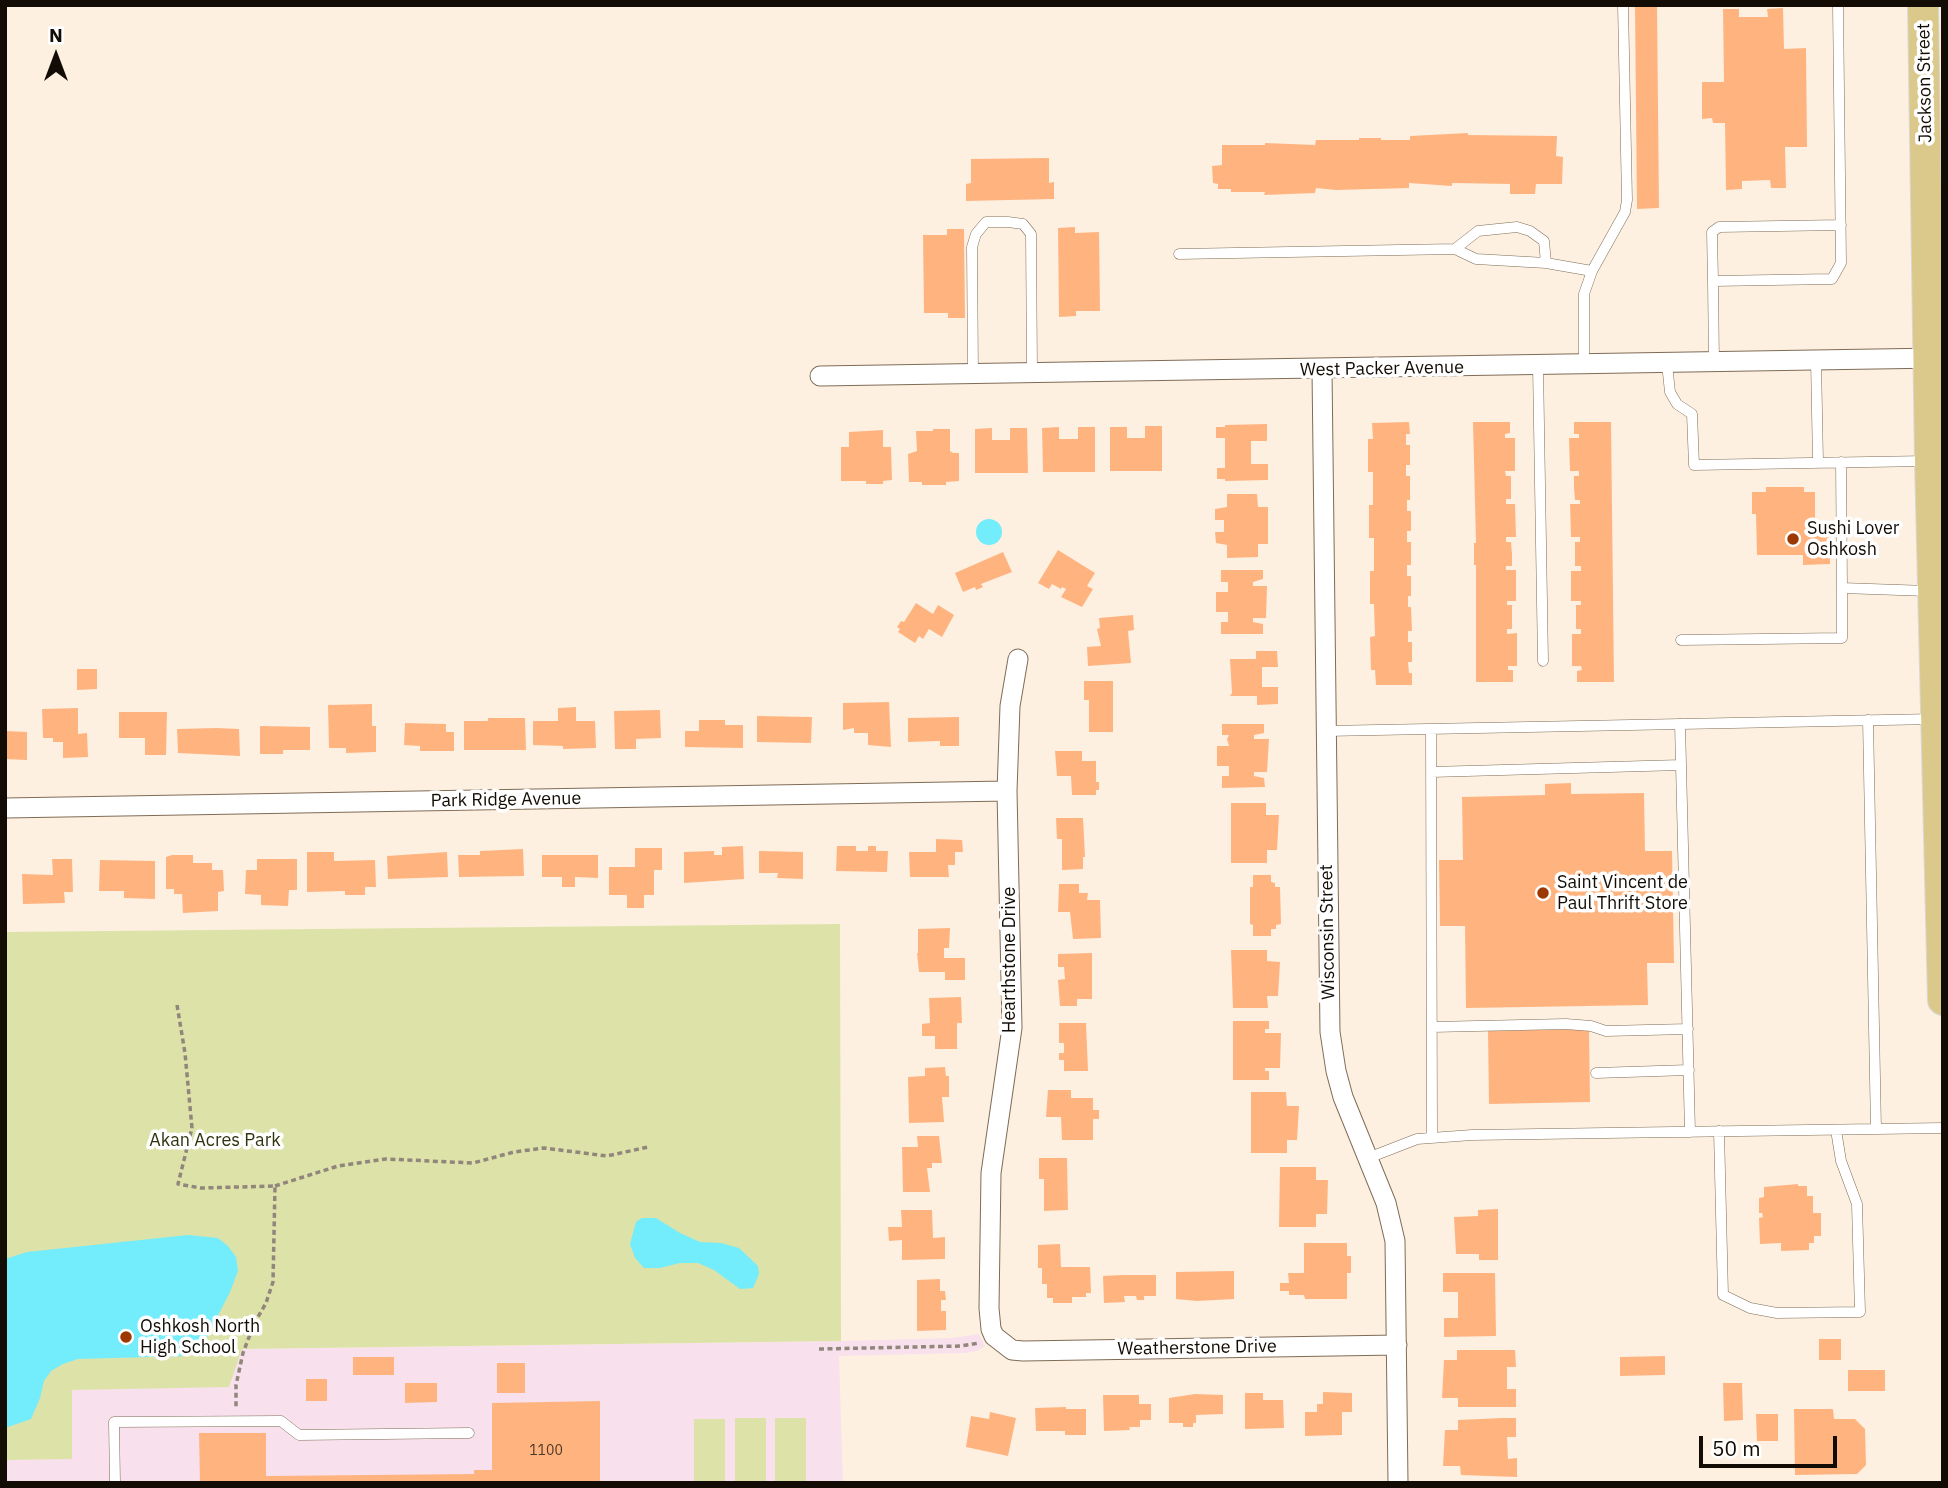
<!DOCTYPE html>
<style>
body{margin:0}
#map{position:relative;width:1948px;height:1488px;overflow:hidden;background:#fdf0e1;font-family:"IBM Plex Sans",sans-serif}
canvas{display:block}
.frame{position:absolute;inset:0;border:7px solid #130c05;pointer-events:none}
.north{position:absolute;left:21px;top:21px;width:70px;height:70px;-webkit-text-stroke:5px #fff;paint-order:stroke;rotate:0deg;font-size:19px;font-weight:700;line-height:28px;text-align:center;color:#130c05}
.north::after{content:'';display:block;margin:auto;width:24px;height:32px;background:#130c05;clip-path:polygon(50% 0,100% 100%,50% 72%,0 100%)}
.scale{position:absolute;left:1699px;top:1436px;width:138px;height:32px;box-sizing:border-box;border:4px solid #130c05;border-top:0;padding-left:9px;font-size:21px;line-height:24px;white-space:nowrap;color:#130c05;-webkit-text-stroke:5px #fff;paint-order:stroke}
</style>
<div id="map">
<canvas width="1948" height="1488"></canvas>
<div class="frame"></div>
<div class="north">N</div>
<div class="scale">50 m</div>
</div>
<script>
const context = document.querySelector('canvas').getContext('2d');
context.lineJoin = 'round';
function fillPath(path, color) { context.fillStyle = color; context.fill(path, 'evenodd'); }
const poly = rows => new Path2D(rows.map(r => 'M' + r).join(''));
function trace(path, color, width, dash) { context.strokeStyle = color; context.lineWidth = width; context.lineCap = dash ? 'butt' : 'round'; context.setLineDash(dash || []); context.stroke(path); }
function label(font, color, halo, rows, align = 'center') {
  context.font = font + ' "IBM Plex Sans",sans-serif'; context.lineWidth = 7; context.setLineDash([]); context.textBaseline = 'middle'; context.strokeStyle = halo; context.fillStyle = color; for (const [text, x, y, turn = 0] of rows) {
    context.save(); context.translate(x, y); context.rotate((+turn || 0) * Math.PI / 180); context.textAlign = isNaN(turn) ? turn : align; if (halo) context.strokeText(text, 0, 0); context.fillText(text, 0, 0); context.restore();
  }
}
const education = poly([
 [5,1205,242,1349,841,1341,952,1338,979,1334,985,1346,977,1351,966,1353,839,1356,843,1483,5,1483]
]);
const green = poly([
 [840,924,841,1341,242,1349,229,1387,72,1390,72,1459,5,1460,5,932],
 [735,1418,766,1418,766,1483,735,1483],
 [775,1418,806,1418,806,1483,775,1483],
 [694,1419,725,1419,725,1483,694,1483]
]);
const water = poly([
 '976 532a13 13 0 1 1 26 0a13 13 0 1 1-26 0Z',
 [642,1218,656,1218,680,1233,700,1242,721,1243,739,1248,758,1266,759,1274,753,1288,740,1289,714,1270,698,1263,680,1263,660,1268,644,1268,635,1258,630,1244,636,1222],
 [188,1235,218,1238,228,1246,236,1257,238,1271,230,1292,204,1343,196,1353,187,1356,78,1359,63,1364,51,1371,44,1381,40,1398,31,1419,5,1428,5,1259,27,1252]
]);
const building = poly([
 [1635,5,1657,5,1659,208,1637,209],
 [1783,8,1784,49,1806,48,1807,147,1785,147,1786,188,1771,188,1770,180,1742,181,1742,189,1726,190,1725,123,1713,123,1712,118,1702,119,1702,82,1724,82,1723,9,1739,9,1739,17,1768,17,1767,9],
 [1468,133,1468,135,1557,136,1556,156,1563,157,1562,184,1536,184,1535,194,1510,194,1510,184,1452,183,1452,186,1409,183,1409,188,1336,190,1316,188,1315,193,1264,195,1265,192,1231,192,1231,189,1218,189,1218,184,1213,183,1212,166,1222,165,1222,145,1265,145,1265,143,1315,145,1316,140,1359,140,1359,138,1381,138,1381,140,1410,140,1410,136],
 [1049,158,1049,183,1054,182,1054,199,966,201,966,184,971,183,971,159],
 [1075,227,1075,233,1099,232,1100,311,1076,311,1076,316,1059,317,1058,228],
 [947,229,964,229,965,318,948,318,948,313,924,313,923,235,947,235],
 [1409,422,1410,434,1406,434,1406,445,1410,445,1410,465,1406,465,1406,476,1410,476,1410,500,1407,500,1407,511,1411,511,1411,531,1407,531,1407,542,1411,542,1411,565,1407,565,1407,576,1411,576,1411,596,1408,596,1408,607,1411,607,1412,631,1408,631,1408,642,1412,642,1412,662,1408,662,1409,673,1412,673,1412,685,1376,685,1375,670,1371,670,1370,637,1375,636,1374,604,1370,604,1370,571,1374,571,1374,538,1369,538,1369,505,1373,505,1373,472,1368,472,1368,439,1373,439,1372,423],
 [1473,422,1510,422,1510,433,1505,434,1505,438,1515,438,1515,471,1505,471,1506,476,1511,476,1511,499,1506,499,1506,504,1515,504,1516,537,1506,537,1506,542,1511,542,1512,554,1512,566,1506,566,1506,570,1516,570,1516,601,1507,601,1507,605,1512,605,1512,629,1507,629,1507,634,1517,633,1517,666,1508,666,1508,670,1513,670,1513,682,1476,682,1476,565,1474,565,1474,543,1476,543],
 [1574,422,1611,422,1614,682,1577,682,1577,671,1582,670,1581,666,1572,666,1572,634,1581,634,1581,629,1576,629,1576,605,1581,605,1581,601,1571,601,1571,571,1581,571,1581,566,1575,566,1575,542,1580,542,1580,537,1571,537,1570,504,1580,504,1580,500,1575,500,1574,488,1574,476,1579,476,1579,471,1570,471,1569,438,1579,438,1579,434,1574,434],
 [1267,424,1267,441,1251,441,1251,464,1268,464,1268,480,1225,481,1225,479,1217,479,1217,468,1225,468,1225,438,1216,438,1216,427,1225,427,1225,425],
 [1145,426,1162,426,1162,471,1110,471,1110,427,1127,427,1127,438,1145,438],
 [1059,427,1059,439,1078,439,1078,427,1095,427,1095,472,1043,472,1042,428],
 [992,428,992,440,1010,440,1010,428,1027,428,1028,473,975,473,975,429],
 [933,429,950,429,950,451,953,453,959,453,959,481,946,482,946,485,922,485,922,482,909,482,908,454,917,451,916,431,933,431],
 [883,430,883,447,891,447,892,480,883,481,883,484,866,484,866,481,841,481,841,447,849,447,849,432],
 [1766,487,1804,487,1804,492,1815,492,1815,523,1830,523,1830,564,1803,565,1803,555,1757,555,1756,514,1752,514,1752,492,1766,492],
 [1227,494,1257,494,1258,507,1268,507,1268,544,1258,544,1258,557,1227,558,1227,545,1216,543,1215,532,1224,532,1224,520,1215,520,1215,509,1227,507],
 [1058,550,1095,573,1087,586,1093,589,1082,607,1061,597,1066,589,1062,587,1061,589,1052,584,1049,589,1038,583],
 [1003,552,1012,572,981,584,983,587,976,590,975,587,963,592,955,573],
 [1221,570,1263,570,1263,579,1253,582,1253,586,1267,586,1266,618,1253,618,1253,622,1263,624,1263,634,1221,634,1221,622,1228,622,1228,612,1216,612,1216,592,1228,592,1228,582,1221,582],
 [916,603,933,614,938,605,954,615,942,637,929,629,923,639,919,636,915,643,898,632,900,629,897,627,901,621,904,622],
 [1133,615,1134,630,1128,631,1131,663,1088,666,1087,647,1101,646,1097,629,1100,628,1099,618],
 [1256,651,1277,651,1278,667,1262,667,1262,687,1278,687,1278,704,1257,705,1257,696,1230,696,1232,693,1230,659,1256,659],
 [77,669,97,669,97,689,77,690],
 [1084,681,1113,681,1113,732,1089,732,1089,700,1084,700],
 [889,702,891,747,868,745,868,733,854,733,854,728,843,730,843,703],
 [372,704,372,726,376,726,376,752,346,753,346,748,329,748,328,705],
 [576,707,576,721,595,721,596,748,563,749,563,746,533,745,533,721,558,721,558,708],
 [78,708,78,734,87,733,88,757,63,758,63,742,53,742,53,738,43,738,42,709],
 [660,710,661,738,636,739,636,749,615,749,614,711],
 [119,712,167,712,166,755,145,755,145,738,119,738],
 [757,716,812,717,811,743,757,742],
 [959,717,959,746,940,746,940,741,908,742,908,718],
 [488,718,525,718,526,750,464,750,464,721,488,721],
 [699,720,725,720,725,725,743,725,743,748,685,747,685,731,699,731],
 [405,723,446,724,446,732,454,732,454,751,420,751,420,746,404,745],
 [1222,724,1264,724,1264,733,1254,735,1254,739,1269,739,1267,772,1254,772,1254,776,1264,778,1265,787,1222,788,1222,776,1229,776,1229,766,1217,766,1217,746,1229,746,1227,739,1229,735,1222,735],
 [260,726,310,727,310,750,283,750,283,754,260,754],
 [217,728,239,729,240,756,178,753,177,729],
 [5,731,27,732,27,760,5,759],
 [1055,751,1082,751,1082,761,1096,761,1096,782,1099,782,1099,790,1096,790,1096,795,1072,795,1071,776,1057,776],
 [1571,783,1571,794,1644,793,1645,851,1672,851,1674,963,1647,963,1648,1005,1466,1008,1465,926,1440,926,1439,860,1463,860,1462,797,1545,795,1545,784],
 [1231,803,1266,803,1266,815,1279,815,1277,850,1267,850,1267,863,1231,863],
 [1056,818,1083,818,1085,857,1083,857,1083,869,1062,870,1062,839,1057,839],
 [936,839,962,840,963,852,955,852,955,865,948,865,949,877,910,877,909,852,936,852],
 [743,846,744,879,684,883,684,852,714,851,714,855,722,855,722,847],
 [837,846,856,846,856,851,868,851,868,846,876,846,876,851,888,851,887,872,836,871],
 [635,848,662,848,662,870,654,870,654,895,644,895,644,908,627,908,627,895,609,895,609,867,635,867],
 [523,849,524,876,459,877,458,855,480,855,480,851],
 [759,851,803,852,803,879,777,878,778,873,759,873],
 [307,852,334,852,334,861,375,860,376,887,365,887,365,895,345,895,345,891,307,892],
 [447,852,448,877,388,879,387,856],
 [172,855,193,855,193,863,212,863,212,870,223,870,224,891,218,892,218,911,183,913,182,894,174,894,174,889,166,889,166,857],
 [542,855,598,855,598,878,575,877,575,887,562,887,562,877,542,877],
 [52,859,72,859,73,892,64,892,65,903,23,904,22,874,53,875],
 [257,859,297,859,297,890,289,890,288,906,261,905,261,895,245,894,246,870,257,870],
 [100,860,155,861,155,899,124,898,124,891,99,891],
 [1253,875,1271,875,1271,882,1275,883,1275,887,1280,887,1281,924,1276,925,1276,929,1271,929,1271,936,1253,936,1253,925,1250,924,1250,887,1253,887],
 [1059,884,1079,884,1079,893,1088,893,1087,900,1100,900,1101,938,1073,939,1070,912,1058,912],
 [950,928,949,948,944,948,944,958,965,958,965,980,945,980,945,972,919,972,917,953,918,953,918,929],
 [1231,950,1267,950,1267,961,1280,962,1278,996,1267,996,1268,1008,1233,1008],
 [1092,953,1092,999,1077,999,1077,1006,1060,1006,1058,980,1065,979,1064,967,1058,967,1058,954],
 [961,997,962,1023,957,1023,957,1049,935,1049,935,1036,922,1036,922,1024,930,1023,929,998],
 [1233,1021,1269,1021,1269,1029,1265,1029,1265,1033,1281,1033,1280,1068,1265,1068,1265,1071,1269,1071,1269,1080,1233,1080],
 [1059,1023,1086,1023,1088,1071,1064,1071,1064,1060,1059,1060,1059,1053,1064,1053,1064,1043,1059,1043],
 [1589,1029,1590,1102,1489,1104,1488,1031],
 [945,1067,946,1076,949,1076,949,1097,942,1097,944,1122,909,1123,908,1077,925,1076,925,1068],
 [1048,1090,1071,1090,1071,1098,1093,1098,1093,1110,1099,1110,1099,1119,1093,1119,1093,1140,1062,1140,1061,1117,1046,1117],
 [1251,1092,1286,1092,1287,1106,1299,1106,1297,1140,1287,1140,1287,1153,1251,1153],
 [917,1136,939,1136,942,1163,932,1163,932,1168,927,1168,930,1192,903,1192,902,1147,918,1147],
 [1039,1158,1067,1158,1068,1210,1044,1211,1044,1179,1039,1179],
 [1280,1167,1316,1167,1316,1180,1328,1180,1327,1214,1316,1214,1316,1227,1279,1227],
 [1798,1184,1798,1186,1807,1186,1807,1196,1813,1196,1813,1213,1821,1213,1821,1236,1814,1236,1814,1243,1809,1243,1809,1250,1781,1251,1781,1243,1760,1244,1759,1218,1763,1217,1762,1213,1759,1213,1759,1198,1764,1197,1764,1187],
 [1498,1209,1498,1260,1479,1260,1479,1254,1456,1254,1454,1217,1478,1216,1478,1210],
 [901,1210,932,1210,933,1238,945,1237,945,1259,902,1260,902,1240,889,1241,888,1227,902,1227],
 [1304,1243,1347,1243,1347,1256,1351,1256,1351,1273,1347,1273,1347,1299,1305,1299,1304,1295,1289,1295,1289,1291,1280,1291,1280,1283,1289,1283,1288,1273,1304,1273],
 [1060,1244,1061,1267,1090,1267,1091,1293,1086,1293,1086,1297,1072,1297,1072,1303,1053,1303,1053,1298,1047,1298,1047,1284,1042,1284,1042,1268,1038,1268,1038,1245],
 [1234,1271,1234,1299,1197,1301,1176,1299,1176,1272],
 [1443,1273,1495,1273,1496,1336,1444,1337,1444,1318,1458,1318,1458,1292,1443,1292],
 [1122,1275,1156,1275,1156,1296,1144,1296,1144,1300,1137,1300,1136,1296,1124,1296,1125,1302,1104,1303,1103,1276],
 [940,1279,940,1291,945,1291,946,1300,941,1300,941,1311,946,1311,946,1330,917,1331,917,1280],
 [1819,1339,1841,1339,1841,1360,1819,1360],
 [1457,1350,1515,1350,1516,1367,1507,1367,1507,1389,1516,1389,1516,1407,1458,1407,1458,1398,1442,1398,1444,1360,1457,1360],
 [1665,1356,1665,1375,1620,1376,1620,1357],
 [353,1357,394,1357,394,1375,353,1375],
 [497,1363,525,1363,525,1393,497,1393],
 [1848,1370,1885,1370,1885,1391,1848,1391],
 [306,1379,327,1379,327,1401,306,1401],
 [405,1383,437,1383,437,1402,405,1403],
 [1723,1383,1742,1383,1743,1420,1724,1421],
 [1323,1392,1352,1393,1352,1412,1342,1412,1342,1435,1305,1436,1305,1412,1317,1412,1317,1404,1323,1404],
 [1245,1393,1263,1393,1263,1400,1283,1400,1284,1428,1245,1429],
 [1195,1394,1223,1395,1223,1414,1196,1415,1196,1423,1193,1423,1193,1427,1183,1427,1183,1423,1169,1423,1169,1398],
 [1103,1395,1139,1395,1139,1404,1151,1404,1151,1420,1140,1420,1140,1427,1129,1427,1130,1430,1104,1431],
 [600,1401,600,1483,200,1483,199,1433,266,1433,266,1476,474,1474,474,1470,492,1470,492,1403],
 [1066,1407,1066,1409,1086,1409,1086,1435,1065,1435,1065,1431,1036,1431,1035,1408],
 [1794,1409,1833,1409,1834,1419,1855,1419,1865,1429,1866,1465,1857,1474,1795,1475],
 [990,1412,1016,1418,1008,1456,966,1447,971,1416,989,1419],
 [1756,1414,1778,1414,1778,1441,1757,1441],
 [1502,1418,1516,1418,1516,1437,1507,1437,1508,1459,1517,1458,1517,1477,1461,1475,1460,1466,1443,1466,1445,1430,1458,1430,1458,1420]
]);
const path = poly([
 [177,1005,185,1053,192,1128,178,1184,201,1188,275,1186,273,1282,266,1303,254,1324,243,1353,236,1385,236,1409],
 [275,1186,338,1166,386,1159,473,1163,514,1152,544,1148,607,1156,648,1147],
 [819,1349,961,1346,979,1343]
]);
const service = poly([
 [1455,249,1478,231,1517,227,1530,231,1544,241,1546,263],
 [1179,254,1455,249,1476,259,1546,263,1592,271],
 [1713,281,1712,232,1719,227,1841,225],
 [1816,361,1818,462],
 [1714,363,1713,281,1832,279,1841,263,1838,5],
 [1667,364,1670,392,1677,404,1692,414,1694,465,1926,461],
 [1584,365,1584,294,1592,271,1625,212,1627,200,1623,5],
 [1538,366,1543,661],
 [973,375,972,247,976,234,986,222,1008,222,1023,224,1031,234,1032,374],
 [1841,462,1842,588,1928,591],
 [1681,640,1842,638,1842,588],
 [1868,720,1876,1129],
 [1680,724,1690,1132],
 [1431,729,1432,1138],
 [1326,731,1935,719],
 [1431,772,1681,765],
 [1432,1027,1566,1024,1591,1026,1606,1031,1688,1029],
 [1596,1073,1689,1070],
 [1719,1131,1723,1295,1750,1308,1777,1313,1860,1312,1857,1204,1841,1161,1836,1130],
 [1368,1158,1417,1139,1472,1135,1943,1128],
 [115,1483,114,1422,281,1421,299,1435,469,1433]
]);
const minor = poly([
 [1322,370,1330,1032,1336,1071,1343,1097,1386,1203,1395,1241,1398,1483],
 [820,376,1938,358],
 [1018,659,1010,706,1007,791,1012,1028,991,1173,989,1308,991,1329,994,1336,1012,1350,1023,1351,1397,1345],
 [5,808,1007,791]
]);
const primary = poly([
 [1923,5,1930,461,1943,1000]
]);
const markers = [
 [1793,539,7,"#9c3902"],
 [1543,893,7,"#9c3902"],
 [126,1337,7,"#9c3902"]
];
const numberNames = [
 ["1100",546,1451]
];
const streetNames = [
 ["Jackson Street",1925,83,-91],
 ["West Packer Avenue",1382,369,-1],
 ["Park Ridge Avenue",506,800,-1],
 ["Wisconsin Street",1328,932,-91],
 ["Hearthstone Drive",1010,960,-90],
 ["Weatherstone Drive",1197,1348,-1]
];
const poiNames = [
 ["Sushi Lover",1807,529],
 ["Oshkosh",1807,550],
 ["Saint Vincent de",1557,883],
 ["Paul Thrift Store",1557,904],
 ["Oshkosh North",140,1327],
 ["High School",140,1348]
];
const parkNames = [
 ["Akan Acres Park",215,1141]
];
fillPath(education, '#f8e1ed');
fillPath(green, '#dde3a8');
fillPath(water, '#73ecfc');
fillPath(building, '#ffb480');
trace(service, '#7f6c56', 11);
trace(minor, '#7f6c56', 21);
trace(primary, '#d9d8d7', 32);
trace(path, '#91867b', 3.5, [5, 3.5]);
trace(service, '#fff', 10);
trace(minor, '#fff', 19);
trace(primary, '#dac98b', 30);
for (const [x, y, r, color] of markers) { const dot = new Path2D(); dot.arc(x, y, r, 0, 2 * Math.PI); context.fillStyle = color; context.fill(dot); trace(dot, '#fff', 2.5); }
label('14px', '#4e3624', null, numberNames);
label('18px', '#130c05', '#fff', streetNames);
label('18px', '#130c05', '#fff', poiNames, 'left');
label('18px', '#31340f', '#fff', parkNames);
</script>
